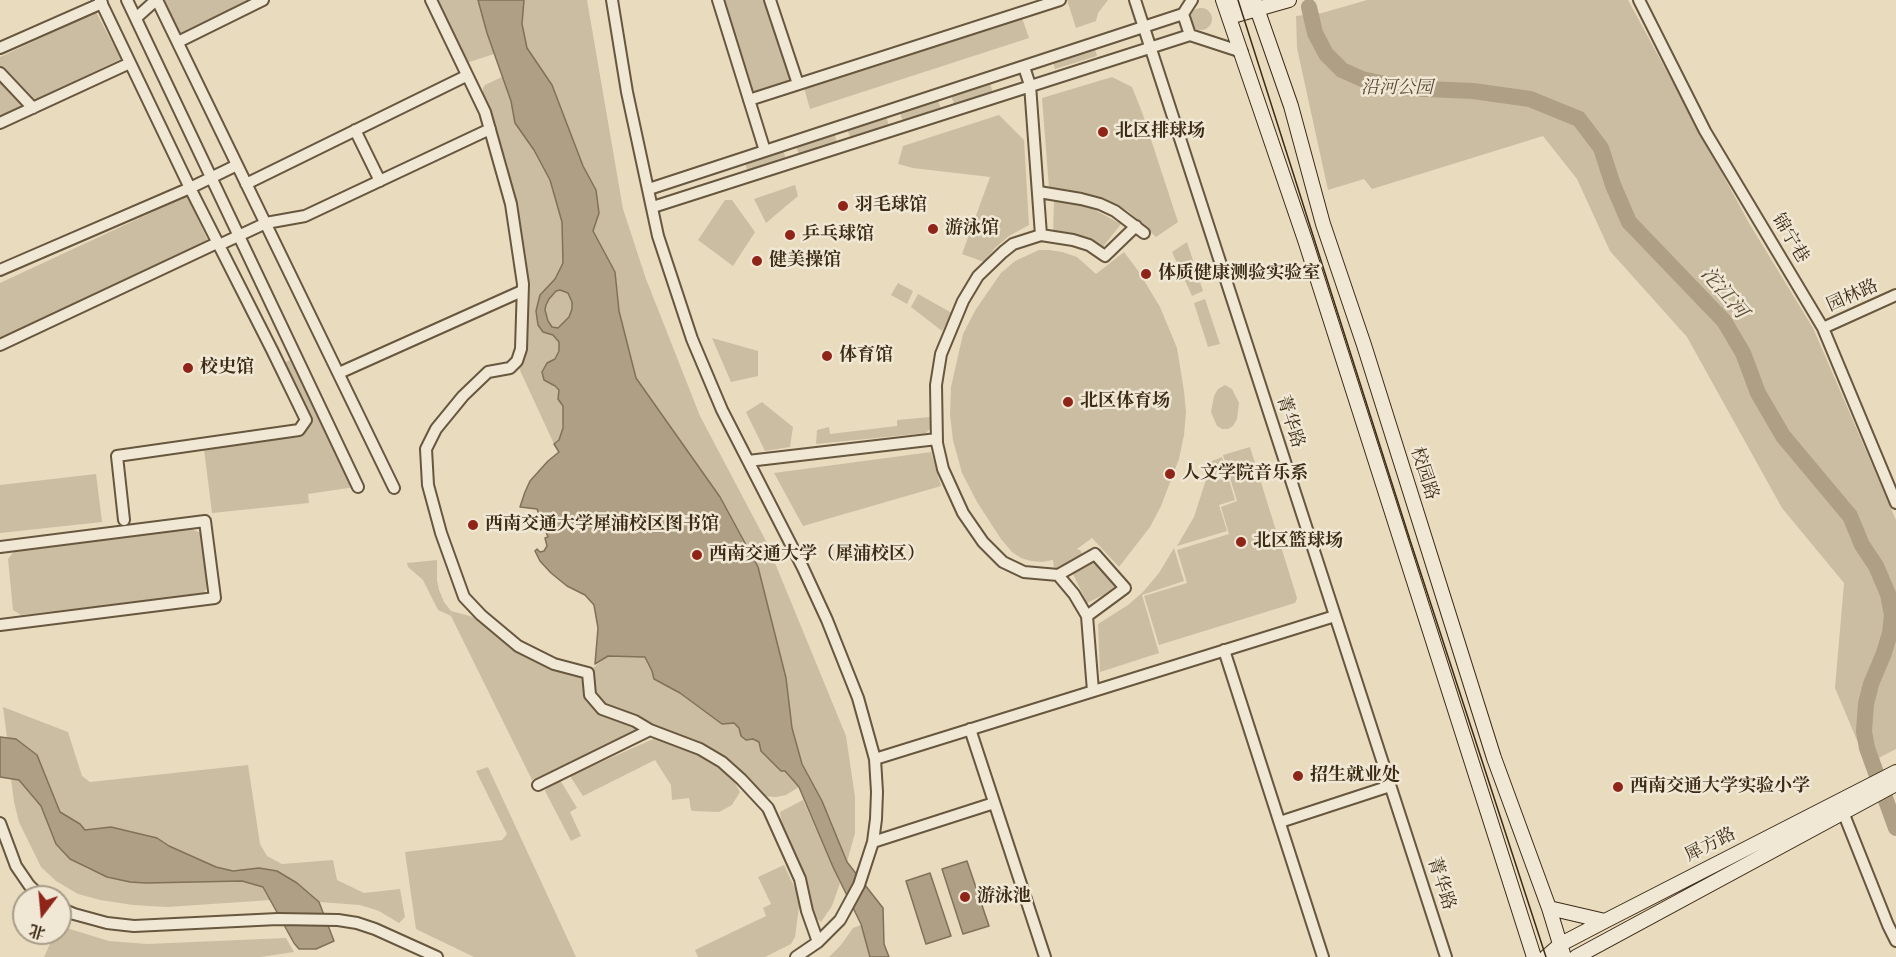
<!DOCTYPE html>
<meta charset="utf-8">
<style>
body{margin:0}
#map{position:relative;width:1896px;height:957px;overflow:hidden;background:#e8dbbe;font-family:"IM FELL English","Noto Serif SC",serif}
canvas{display:block}
.north{position:absolute;left:12px;top:885px;width:60px;height:60px;box-sizing:border-box;background:#f0e8d5;border:2px solid #a89c88;border-radius:50%;rotate:196deg;font-size:16px;font-weight:700;line-height:24px;text-align:center;color:#3c2b15}
.north::after{content:'';display:block;margin:auto;width:21px;height:27px;background:#8f2418;clip-path:polygon(50% 0,100% 100%,50% 72%,0 100%)}
</style>
<div id="map">
<canvas width="1896" height="957"></canvas>
<div class="north">北</div>
</div>
<script>
const context = document.querySelector('canvas').getContext('2d');
context.lineJoin = 'round';
function fillPath(path, color) { context.fillStyle = color; context.fill(path, 'evenodd'); }
const poly = rows => new Path2D(rows.map(r => 'M' + r).join(''));
function trace(path, color, width, dash) { context.strokeStyle = color; context.lineWidth = width; context.lineCap = dash ? 'butt' : 'round'; context.setLineDash(dash || []); context.stroke(path); }
function label(font, color, halo, rows, align = 'center') {
  context.font = font + ' "IM FELL English","Noto Serif SC",serif'; context.lineWidth = 5; context.setLineDash([]); context.textBaseline = 'middle'; context.strokeStyle = halo; context.fillStyle = color; for (const [text, x, y, turn = 0] of rows) {
    context.save(); context.translate(x, y); context.rotate((+turn || 0) * Math.PI / 180); context.textAlign = isNaN(turn) ? turn : align; if (halo) context.strokeText(text, 0, 0); context.fillText(text, 0, 0); context.restore();
  }
}
const green = poly([
 [163,0,252,0,179,35],
 [435,0,478,0,494,54,463,64],
 [524,0,587,0,623,209,646,279,700,416,766,541,846,736,855,797,855,833,847,862,822,801,802,764,792,728,786,678,758,567,720,497,636,378,619,311,615,272,593,231,599,213,596,190,583,166,552,85,527,48,522,24],
 [722,0,765,0,791,82,752,95],
 [1067,0,1108,0,1098,13,1096,21,1076,28],
 [1367,0,1628,0,1749,223,1813,328,1896,520,1896,749,1867,764,1835,688,1844,583,1782,508,1687,337,1610,251,1577,179,1543,136,1372,189,1364,179,1328,190,1297,48,1296,16,1322,13],
 '1190 19a11 11 0 1 1 22 0a11 11 0 1 1-22 0Z',
 [96,12,121,59,0,116,0,57],
 [1022,18,1029,38,810,109,804,88],
 [1095,49,1097,56,1055,69,1053,62],
 [502,77,511,101,515,123,534,150,550,180,562,222,563,263,555,279,540,295,538,325,543,332,553,335,559,342,559,351,544,380,559,390,558,399,563,406,562,434,559,440,554,444,518,366,525,355,526,332,523,254,517,210,506,160,483,95,483,88,485,85],
 [1112,77,1132,87,1142,112,1178,222,1156,237,1128,211,1109,201,1049,188,1042,98],
 [990,83,993,93,955,106,951,96],
 [938,100,941,109,903,122,900,113],
 [999,115,1024,140,1029,225,1009,236,995,248,984,262,962,254,990,177,913,168,898,164,903,146],
 [886,116,889,126,851,139,847,129],
 [834,133,837,142,799,155,796,146],
 [783,150,786,159,748,172,745,163],
 [795,185,798,196,766,223,754,199],
 [187,196,208,241,0,343,0,283],
 [725,200,732,200,755,232,733,266,698,240],
 [1054,201,1081,205,1095,210,1121,224,1102,248,1053,232],
 [1187,242,1203,291,1192,296,1172,252],
 [1039,250,1049,250,1062,252,1077,257,1096,274,1124,252,1139,272,1160,307,1177,348,1184,391,1186,412,1184,435,1179,459,1161,506,1150,527,1119,567,1092,538,1077,549,1081,551,1083,556,1066,565,1054,568,1053,560,1042,562,1031,561,1021,558,1012,552,1001,539,977,502,962,473,953,440,950,415,951,387,963,334,976,309,1001,273,1015,261],
 [898,283,913,291,907,304,891,295],
 [560,290,568,293,572,302,572,309,569,317,558,328,552,327,550,325,545,310,549,299,556,291],
 [918,294,952,313,942,331,911,307],
 [1205,299,1220,344,1208,347,1194,303],
 [712,338,758,351,758,376,731,382],
 [293,359,355,487,308,494,309,503,212,513,204,449,298,434,309,417,281,364],
 [1225,385,1232,389,1239,403,1237,419,1233,426,1228,429,1222,429,1217,426,1211,412,1214,396,1218,389],
 [762,402,793,427,790,447,765,451,746,412],
 [930,417,930,429,926,433,816,444,817,430,829,427,830,434,897,426,897,420],
 [1250,447,1297,598,1296,601,1295,603,1159,645,1144,596,1187,583,1177,550,1229,534,1221,507,1237,501,1223,455],
 [931,452,941,486,803,526,774,473],
 [1222,457,1235,500,1219,505,1227,531,1177,546,1194,517,1212,461],
 [96,474,102,522,0,533,0,485],
 [191,529,201,533,207,588,203,594,21,615,13,610,8,559,15,550],
 [1174,548,1184,581,1142,595,1159,653,1100,672,1098,624,1128,605,1143,592,1159,573],
 [437,560,437,580,439,590,444,602,451,611,481,619,499,636,575,672,581,677,587,698,594,708,605,716,632,723,639,729,532,780,451,616,438,610,423,580,408,567,407,563],
 [1098,561,1118,584,1103,595,1087,603,1072,572],
 [617,655,627,657,645,657,652,671,654,680,680,693,722,724,734,723,739,728,741,736,759,742,768,758,781,771,785,771,799,787,786,795,776,797,761,796,672,734,605,705,598,698,595,690,593,680,593,668,608,656],
 [3,707,68,732,82,776,90,782,248,765,260,844,267,856,282,864,333,860,337,880,364,893,400,889,405,917,399,923,379,911,360,905,319,902,297,883,259,868,233,871,216,867,169,846,157,838,111,827,85,830,79,824,60,812,36,755,16,739,7,738],
 [653,739,664,739,709,758,733,779,740,792,732,805,719,812,693,811,691,810,689,798,672,800,671,785,655,760,583,796,570,776],
 [488,767,576,957,474,957,416,929,405,852,502,840,507,834,476,771],
 [11,779,19,780,41,806,56,844,70,859,88,869,107,877,130,882,242,881,263,887,271,900,167,907,133,905,100,900,78,894,56,881,41,867,19,822,14,802],
 [560,780,577,808,570,812,581,836,571,841,545,791,548,786],
 [803,800,840,883,832,906,821,922,816,918,796,858,783,831,780,812],
 [784,865,800,899,795,937,791,944,765,957,698,957,695,950,766,916,763,908,771,904,758,877],
 [861,925,870,957,829,957,841,945,853,928],
 [60,926,109,941,147,944,286,938,294,952,260,957,44,957,55,933,60,933]
]);
const water = poly([
 [478,0,524,0,522,24,527,48,552,85,583,166,596,190,599,213,593,231,615,272,619,311,636,378,720,497,758,567,786,678,792,728,802,764,822,801,847,862,883,908,884,944,889,957,870,957,861,924,833,867,799,787,793,780,785,771,781,771,761,751,759,742,753,739,746,740,741,736,739,728,734,723,722,724,680,693,654,679,652,671,645,657,608,656,595,664,598,628,594,605,585,595,567,586,551,573,540,561,535,551,537,549,540,552,544,551,547,546,545,538,548,537,537,509,520,507,525,492,530,481,548,461,559,452,554,444,559,440,563,428,563,406,558,399,559,390,555,386,544,380,542,372,547,363,555,359,559,351,559,342,553,335,543,332,538,325,536,311,540,295,555,279,563,263,562,222,550,180,534,150,515,123,511,101,487,33,478,0],
 [560,290,568,293,572,302,572,309,569,317,558,328,552,327,548,321,545,310,546,305,549,299,556,291,560,290],
 [0,737,16,739,37,755,60,812,80,824,85,830,111,827,157,838,169,846,216,867,233,871,259,868,277,871,297,883,319,902,334,941,316,949,299,949,294,943,263,887,242,881,146,883,130,882,107,877,70,859,56,844,41,806,19,780,0,777,0,737],
 [967,861,989,926,963,934,942,869,967,861],
 [930,873,951,936,926,944,906,881,930,873]
]);
const river = poly([
 [1309,7,1315,33,1326,54,1342,70,1362,79,1403,88,1473,91,1530,99,1579,119,1601,148,1613,185,1629,222,1724,321,1743,353,1758,393,1783,436,1850,516,1862,545,1876,566,1888,594,1892,615,1890,633,1884,653,1871,684,1866,704,1864,731,1867,748,1896,828]
]);
const street = poly([
 [100,0,190,188,272,350,306,420,299,430,117,456,124,520],
 [127,0,358,487],
 [157,0,394,488],
 [431,0,485,112,511,204,523,284,521,349,517,361,510,368,488,372,463,396,436,429,426,449,428,485,441,533,464,597,481,615,518,646,554,664,588,673,590,695,602,709,635,721,650,730,700,749,722,762,741,779,768,808,800,879,807,911,818,942],
 [612,0,627,92,658,236,692,339,722,410,803,568,827,620,858,698,875,759,877,792,876,819,873,842,859,885,840,920,818,942,796,957],
 [718,0,765,151],
 [770,0,798,84],
 [1135,0,1446,957],
 [1192,0,1183,14,1190,35,1242,52],
 [1639,0,1705,131,1823,328,1896,503],
 [136,18,156,0],
 [178,42,263,0],
 [0,48,102,3],
 [1024,67,1030,85,1041,235],
 [0,73,33,108],
 [749,100,1060,0],
 [0,123,130,63],
 [355,130,380,181],
 [246,184,466,76],
 [649,189,1183,14],
 [1039,192,1081,199,1100,204,1115,211,1144,233],
 [653,207,1190,35],
 [219,245,266,223,305,216,490,129],
 [0,270,190,188,237,165],
 [1823,328,1896,295],
 [0,345,217,243],
 [339,373,522,291],
 [748,461,937,439],
 [0,547,205,521,215,598,0,625],
 [1058,575,1095,554,1125,588,1087,616],
 [1224,650,1323,957],
 [1093,691,1087,616,1074,594,1058,575,1024,572,1003,562,983,542,963,513,943,469,937,443,936,385,941,354,963,301,978,276,1003,252,1013,244,1041,235,1073,240,1089,245,1105,256,1136,226],
 [970,729,1045,957],
 [875,759,1335,616],
 [538,785,650,730],
 [1843,812,1888,925,1896,941],
 [1280,822,1390,786],
 [0,823,16,866,29,885,41,897],
 [873,842,994,803],
 [60,908,74,914,107,923,134,926,278,919,338,920,357,923,375,929,437,957]
]);
const secondary = poly([
 [1223,0,1305,240,1534,957],
 [1254,0,1291,106,1323,224,1364,345,1494,758,1549,908,1564,957],
 [1226,7,1250,0],
 [1229,17,1289,0],
 [1549,908,1605,921],
 [1546,957,1561,944,1605,921,1896,772],
 [1576,957,1896,784]
]);
const tram = poly([
 [1238,0,1410,540,1546,957]
]);
const markers = [
 [1103,132,6,"#8f2418"],
 [843,206,6,"#8f2418"],
 [933,229,6,"#8f2418"],
 [790,235,6,"#8f2418"],
 [757,261,6,"#8f2418"],
 [1146,274,6,"#8f2418"],
 [827,356,6,"#8f2418"],
 [188,368,6,"#8f2418"],
 [1068,402,6,"#8f2418"],
 [1170,474,6,"#8f2418"],
 [473,525,6,"#8f2418"],
 [1241,542,6,"#8f2418"],
 [697,555,6,"#8f2418"],
 [1298,776,6,"#8f2418"],
 [1618,787,6,"#8f2418"],
 [965,897,6,"#8f2418"]
];
const parkNames = [
 ["沿河公园",1397,89]
];
const poiNames = [
 ["北区排球场",1115,132],
 ["羽毛球馆",855,206],
 ["游泳馆",945,229],
 ["乒乓球馆",802,235],
 ["健美操馆",769,261],
 ["体质健康测验实验室",1158,274],
 ["体育馆",839,356],
 ["校史馆",200,368],
 ["北区体育场",1080,402],
 ["人文学院音乐系",1182,474],
 ["西南交通大学犀浦校区图书馆",485,525],
 ["北区篮球场",1253,542],
 ["西南交通大学（犀浦校区）",709,555],
 ["招生就业处",1310,776],
 ["西南交通大学实验小学",1630,787],
 ["游泳池",977,897]
];
const streetNames = [
 ["锦宁巷",1789,239,59],
 ["园林路",1853,297,-24],
 ["菁华路",1289,422,72],
 ["校园路",1423,474,72],
 ["犀方路",1711,846,-27],
 ["菁华路",1440,884,72]
];
const waterNames = [
 ["沱江河",1723,294,50]
];
fillPath(green, '#cbbda1');
fillPath(water, '#ae9f85');
trace(water, '#807158', 1.5);
trace(river, '#ae9f85', 16);
trace(street, '#67573f', 14);
trace(secondary, '#3c2b15', 16);
trace(street, '#f0e8d5', 10);
trace(secondary, '#f0e8d5', 14);
trace(tram, '#3c2b15', 1.5);
for (const [x, y, r, color] of markers) { const dot = new Path2D(); dot.arc(x, y, r, 0, 2 * Math.PI); context.fillStyle = color; context.fill(dot); trace(dot, '#f0e8d5', 2); }
label('italic 18px', '#594831', '#f0e8d5', parkNames);
label('bold 18px', '#3c2b15', '#f0e8d5', poiNames, 'left');
label('18px', '#3c2b15', '#f0e8d5', streetNames);
label('italic 20px', '#5e4e37', '#f0e8d5', waterNames);
</script>
